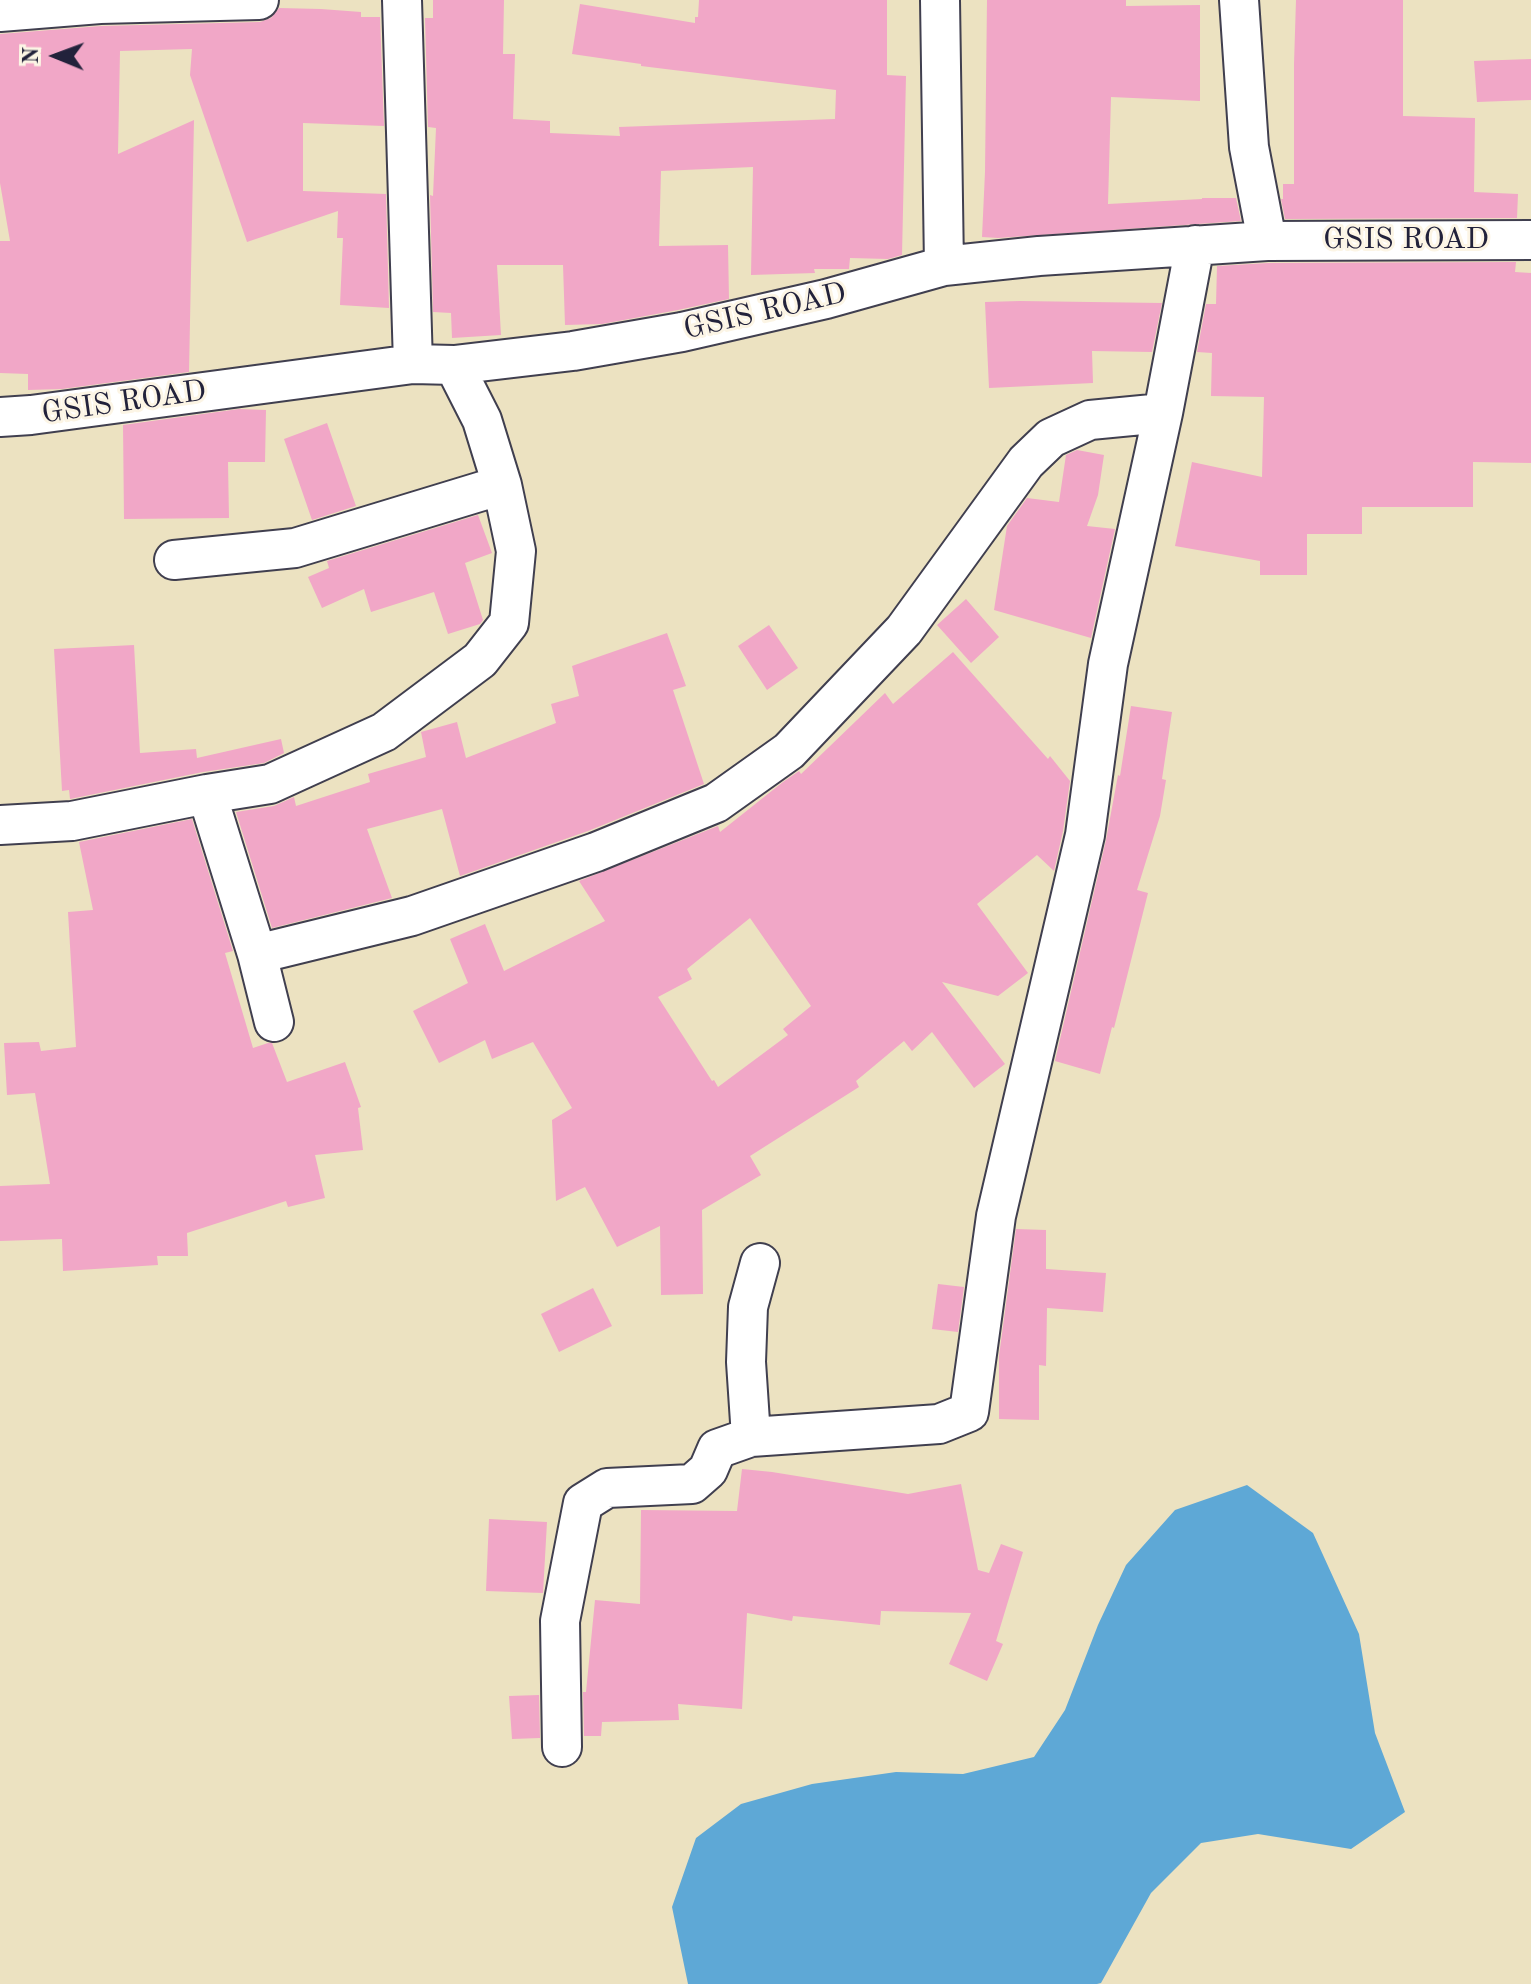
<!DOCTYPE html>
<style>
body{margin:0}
#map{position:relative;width:1531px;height:1984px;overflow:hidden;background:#ece2c1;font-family:"Old Standard TT",serif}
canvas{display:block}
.north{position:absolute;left:16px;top:16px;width:80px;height:80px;-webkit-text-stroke:6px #fcf5e5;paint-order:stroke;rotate:271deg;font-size:22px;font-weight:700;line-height:32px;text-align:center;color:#22223b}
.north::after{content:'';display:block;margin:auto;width:28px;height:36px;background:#22223b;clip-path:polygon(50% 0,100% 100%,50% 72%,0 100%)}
</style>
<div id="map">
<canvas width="1531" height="1984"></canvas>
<div class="north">N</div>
</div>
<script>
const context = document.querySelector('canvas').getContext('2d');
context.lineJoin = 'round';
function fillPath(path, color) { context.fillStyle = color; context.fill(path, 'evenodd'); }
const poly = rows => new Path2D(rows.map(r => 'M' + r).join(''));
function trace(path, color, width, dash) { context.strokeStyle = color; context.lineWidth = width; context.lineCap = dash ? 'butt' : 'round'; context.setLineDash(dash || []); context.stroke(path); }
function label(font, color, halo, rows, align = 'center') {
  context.font = font + ' "Old Standard TT",serif'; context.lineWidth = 6; context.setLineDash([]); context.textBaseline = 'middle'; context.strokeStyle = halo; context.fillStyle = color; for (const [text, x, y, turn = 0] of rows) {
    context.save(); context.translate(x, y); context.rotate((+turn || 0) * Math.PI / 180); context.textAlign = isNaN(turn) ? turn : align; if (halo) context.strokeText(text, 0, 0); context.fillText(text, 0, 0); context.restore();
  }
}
const water = poly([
 [1247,1485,1313,1533,1359,1634,1375,1733,1405,1812,1351,1849,1258,1834,1201,1843,1151,1893,1101,1983,1097,1984,688,1984,672,1907,696,1838,741,1804,812,1784,896,1772,963,1774,1034,1757,1065,1710,1098,1625,1126,1565,1175,1510]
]);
const building = poly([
 [433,0,504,0,503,54,515,54,513,119,550,121,550,133,620,136,619,127,835,119,836,90,641,66,641,64,572,54,580,4,695,23,695,17,698,17,699,0,887,0,887,75,906,76,902,255,888,259,850,258,849,269,814,269,815,273,751,275,753,167,661,171,659,246,728,245,729,299,678,310,602,324,565,325,563,265,497,265,501,335,452,338,451,313,433,312,430,195,433,196,436,128,428,127,425,18,433,18],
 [987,0,1126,0,1126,6,1200,5,1200,101,1111,97,1108,204,1202,199,1202,198,1236,198,1241,221,998,238,982,237,985,172],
 [1296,0,1403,0,1403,116,1475,118,1474,192,1518,194,1517,218,1285,219,1281,199,1283,199,1283,184,1294,184,1294,64],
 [279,8,321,9,361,12,361,17,380,17,384,126,303,123,303,191,386,194,389,308,340,305,343,238,337,238,338,211,247,242,190,75,192,49,120,51,118,154,194,120,189,372,62,389,28,390,28,374,0,373,0,241,10,241,0,183,0,34,101,26,260,22,271,18],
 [1531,59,1531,100,1477,102,1474,61],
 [1516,262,1515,272,1531,273,1531,463,1473,462,1473,507,1362,507,1362,534,1307,534,1307,575,1260,575,1260,561,1175,546,1192,462,1262,477,1264,397,1211,396,1212,353,1197,352,1206,304,1216,304,1217,266,1268,263],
 [1020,301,1162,303,1152,352,1092,351,1093,383,989,388,985,302],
 [239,409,266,410,265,462,228,462,229,518,124,519,123,425],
 [327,423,356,506,312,520,284,439],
 [1077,450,1104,455,1098,495,1087,526,1115,529,1091,638,994,610,1007,526,1027,498,1059,502,1066,455],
 [478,515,492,553,465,563,483,620,480,624,448,634,434,592,371,612,364,589,322,608,308,577,329,568,327,561],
 [966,599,999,637,971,663,937,625],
 [769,625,798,668,767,690,738,646],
 [667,633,686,686,673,690,704,784,588,831,460,876,442,809,367,829,392,898,272,928,236,812,274,806,294,797,296,806,370,782,368,774,426,757,421,732,457,722,466,758,556,723,551,704,579,696,572,666],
 [134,645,140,753,196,749,197,758,281,739,284,753,264,763,203,772,70,799,69,790,62,791,54,649],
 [953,652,1048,759,1050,756,1070,781,1063,831,1054,871,1037,855,977,904,1028,973,998,996,942,982,1005,1064,974,1088,932,1032,912,1051,904,1041,856,1081,859,1087,750,1156,761,1175,702,1210,703,1294,661,1295,660,1226,617,1247,585,1187,556,1201,552,1120,572,1108,533,1042,492,1059,485,1040,439,1063,413,1011,468,983,450,939,485,924,504,971,605,921,579,881,718,826,720,832,783,782,799,771,801,774,885,693,893,704],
 [750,918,811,1006,783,1029,788,1035,718,1087,714,1080,712,1081,658,997,692,979,687,969],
 [1131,706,1172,712,1162,779,1166,780,1160,816,1137,890,1148,893,1114,1028,1112,1027,1100,1074,1055,1061,1106,840,1118,775,1120,776],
 [192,819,233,951,225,953,253,1048,268,1043,272,1043,287,1082,345,1062,361,1107,358,1108,363,1150,315,1155,325,1198,288,1207,286,1201,187,1233,188,1256,157,1256,158,1265,63,1271,62,1239,0,1241,0,1186,50,1184,35,1093,7,1095,4,1043,39,1042,41,1051,76,1047,68,912,93,910,79,842],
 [1016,1229,1046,1230,1046,1269,1106,1273,1103,1312,1047,1308,1046,1366,1039,1365,1039,1420,999,1419,999,1356],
 [938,1284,964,1287,958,1332,932,1329],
 [593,1288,612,1326,559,1352,541,1314],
 [742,1469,772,1472,908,1494,961,1484,978,1570,989,1573,1001,1544,1023,1552,996,1641,1003,1644,987,1681,949,1664,971,1613,881,1611,880,1625,793,1616,792,1621,747,1613,742,1709,678,1704,679,1720,602,1722,601,1736,584,1736,583,1692,586,1692,595,1600,640,1604,641,1510,737,1511],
 [489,1519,547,1522,543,1593,486,1591],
 [539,1695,540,1738,512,1739,509,1696]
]);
const street = poly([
 [402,0,413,364],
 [940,0,944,266],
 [1239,0,1249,147,1267,241],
 [0,12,100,4,259,0],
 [0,417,31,415,413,364,454,365,573,351,682,332,826,299,944,266,1039,256,1267,241,1531,240],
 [174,560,295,548,502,485],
 [207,794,257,954,412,916,596,852,716,803,789,751,904,630,1026,462,1051,438,1090,420,1163,413],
 [0,825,72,821,207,794,270,784,384,732,480,660,509,623,516,551,502,485,482,420,454,365],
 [257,954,274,1022],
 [751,1437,746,1362,748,1307,760,1263],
 [562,1747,560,1621,583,1503,607,1488,692,1484,708,1470,717,1449,751,1437,939,1424,969,1412,996,1216,1085,835,1108,664,1163,413,1195,245]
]);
const streetNames = [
 ["GSIS ROAD",1406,240],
 ["GSIS ROAD",765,312,-13],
 ["GSIS ROAD",124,403,-8]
];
fillPath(water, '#5ea8d6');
fillPath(building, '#f1a7c7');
trace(street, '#403f4f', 42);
trace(street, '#fff', 38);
label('30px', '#22223b', '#fcf5e5', streetNames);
</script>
